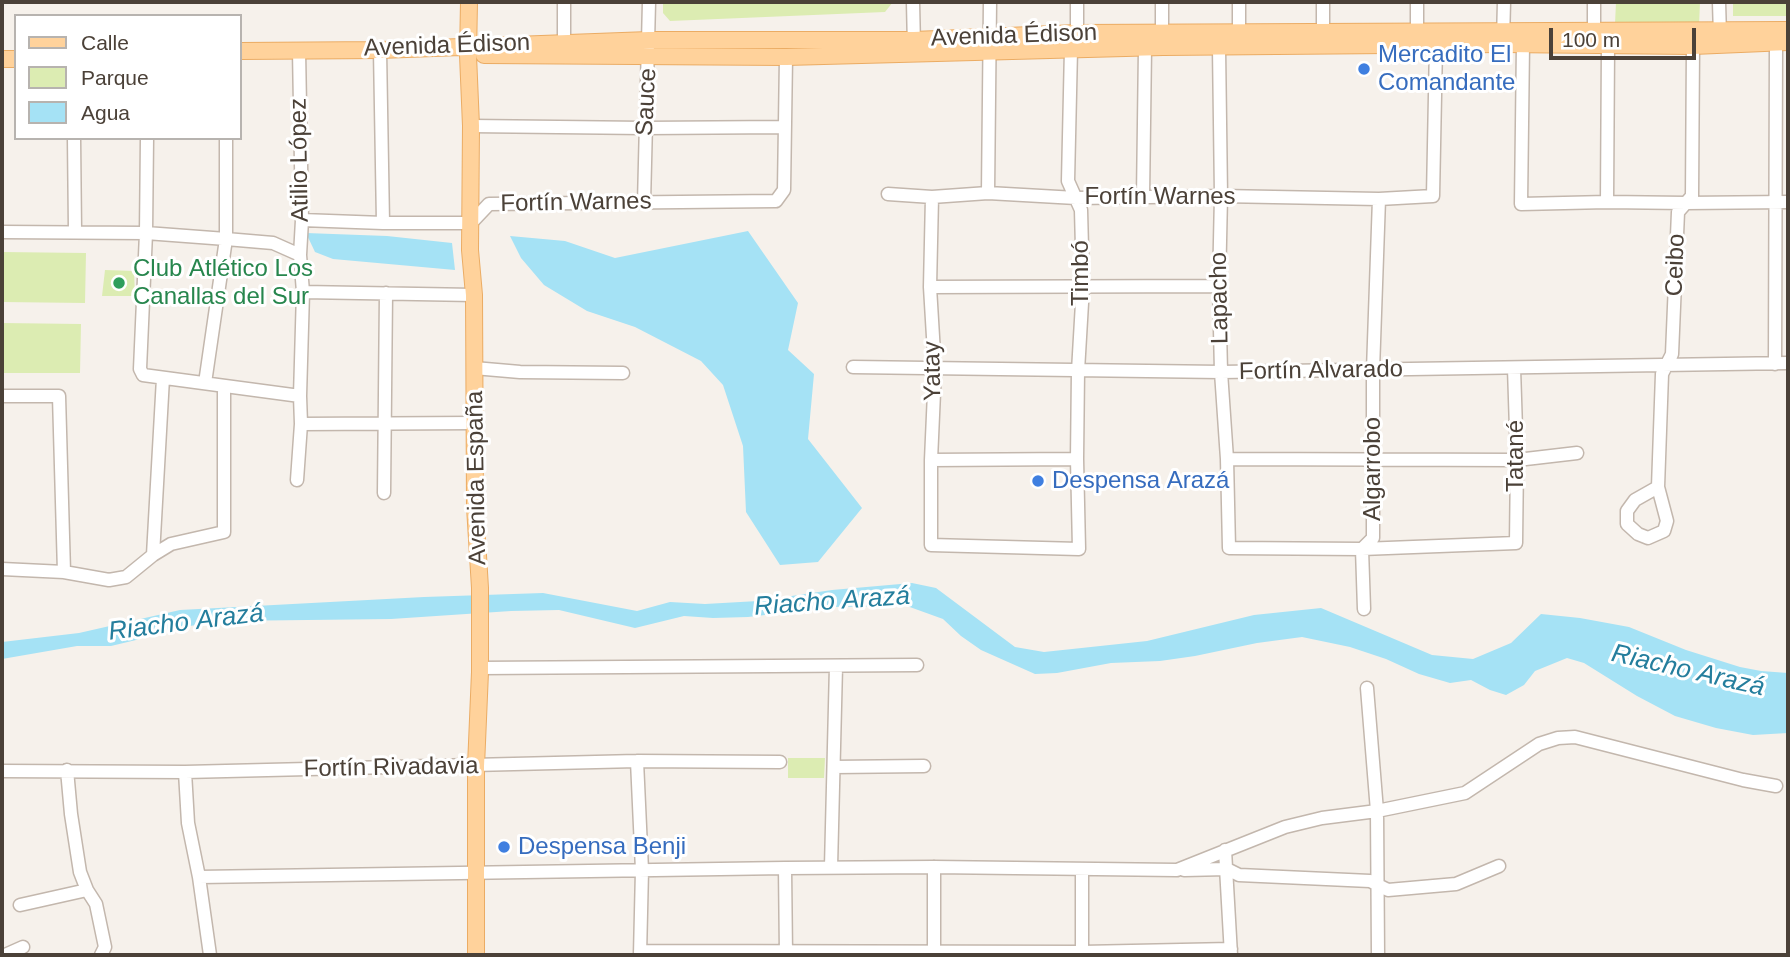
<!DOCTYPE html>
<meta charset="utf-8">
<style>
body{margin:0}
#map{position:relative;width:1790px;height:957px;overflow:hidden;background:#f6f1eb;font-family:Arial,sans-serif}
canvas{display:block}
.frame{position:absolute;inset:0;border:4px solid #4b4138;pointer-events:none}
.legend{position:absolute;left:14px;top:14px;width:228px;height:126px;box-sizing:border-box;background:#fff;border:2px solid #b7b3af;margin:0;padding:9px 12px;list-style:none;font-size:21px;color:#4b4138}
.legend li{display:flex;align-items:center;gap:14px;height:35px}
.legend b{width:35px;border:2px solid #b7b3af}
.scale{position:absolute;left:1549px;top:28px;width:147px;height:32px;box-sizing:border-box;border:4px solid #4b4138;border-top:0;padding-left:9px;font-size:21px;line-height:24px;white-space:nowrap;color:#4b4138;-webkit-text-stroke:5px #fff;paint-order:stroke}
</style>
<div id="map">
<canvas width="1790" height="957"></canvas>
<div class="frame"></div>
<ul class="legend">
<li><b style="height:9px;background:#ffd29b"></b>Calle</li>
<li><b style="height:19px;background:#dcecb2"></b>Parque</li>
<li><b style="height:19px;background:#a5e2f5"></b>Agua</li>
</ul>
<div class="scale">100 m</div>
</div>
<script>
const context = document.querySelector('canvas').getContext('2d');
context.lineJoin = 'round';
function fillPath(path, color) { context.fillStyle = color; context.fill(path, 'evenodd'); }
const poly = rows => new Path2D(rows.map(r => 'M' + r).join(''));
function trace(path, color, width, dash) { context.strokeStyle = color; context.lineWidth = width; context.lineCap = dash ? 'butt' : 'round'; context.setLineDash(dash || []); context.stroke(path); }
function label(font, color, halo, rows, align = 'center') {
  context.font = font + ' Arial,sans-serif'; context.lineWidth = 6; context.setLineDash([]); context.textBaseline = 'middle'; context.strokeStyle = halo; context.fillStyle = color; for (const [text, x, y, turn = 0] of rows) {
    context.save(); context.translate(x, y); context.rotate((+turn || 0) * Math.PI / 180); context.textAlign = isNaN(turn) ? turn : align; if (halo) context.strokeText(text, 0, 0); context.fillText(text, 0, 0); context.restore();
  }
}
const green = poly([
 [663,2,893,2,885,12,670,21,663,13],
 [1616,2,1700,2,1699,26,1615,24],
 [1733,2,1788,2,1788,16,1733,16],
 [2,252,86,253,85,303,2,302],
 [105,270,134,271,135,296,102,296],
 [2,323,81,324,80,373,2,373],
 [788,758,825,758,824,778,788,778]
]);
const water = poly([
 [748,231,798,303,788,350,814,374,808,439,862,508,818,562,780,565,746,512,743,446,723,385,701,361,635,327,587,311,544,285,521,258,510,236,565,241,615,258],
 [306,233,387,236,452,243,455,270,333,259,315,252],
 [912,583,936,588,1015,647,1044,652,1147,641,1254,615,1321,608,1432,655,1473,659,1511,643,1541,614,1580,618,1629,627,1686,650,1740,667,1761,671,1788,673,1788,733,1753,735,1716,728,1675,716,1637,696,1584,663,1567,658,1535,671,1524,685,1506,695,1490,690,1471,680,1450,683,1419,674,1386,659,1350,647,1302,637,1257,643,1195,656,1160,661,1111,663,1057,673,1035,674,981,650,961,636,943,619,907,606,832,607,748,617,713,618,684,616,635,628,559,610,511,611,391,619,224,621,169,629,136,640,111,646,77,646,2,659,2,642,79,633,180,610,424,597,543,593,637,611,670,602,705,604,758,601,832,590]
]);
const minor = poly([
 [564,2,564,50],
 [913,2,914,47],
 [1323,2,1323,40],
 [1417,2,1417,40],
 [1594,2,1594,40],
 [1719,2,1720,36],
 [1162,40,1162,2],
 [1239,40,1239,2],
 [1503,40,1504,2],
 [1523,44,1521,204,1607,202,1686,203,1788,202],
 [1219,48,1221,196,1219,286,1221,372,1227,459,1229,548,1362,549,1516,543,1517,460,1514,368],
 [380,50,383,223],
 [471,126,645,128,785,127],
 [74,138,75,231],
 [147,138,146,233,140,369,143,375,300,396],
 [988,193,990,2],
 [888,194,932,197,988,193,1076,198,1221,196,1379,199,1433,196,1436,45],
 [932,197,930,287,935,370,931,460,931,545,1079,549,1077,459,1078,371,1083,286,1081,210,1068,181,1071,49,1077,33,1077,2],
 [1143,197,1145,48],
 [1607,202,1608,46],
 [644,203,649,2],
 [302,220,383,223,471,223,489,204,776,201,784,190,786,57],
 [2,232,146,233,226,239,273,243,300,255],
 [930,287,1219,286],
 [303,292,474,295],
 [1775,364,1776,43],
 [853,367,1221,372,1788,363],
 [474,368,520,372,623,373],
 [205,383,226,239,226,138],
 [2,396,59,396,64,572],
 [301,424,475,423],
 [1227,459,1517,460,1577,453],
 [931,460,1077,459],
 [297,480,301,424,300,396,303,292,300,255,302,220,299,50],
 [1658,487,1635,500,1627,511,1627,524,1638,534,1648,538,1664,531,1667,521,1658,487,1662,374,1672,354,1678,212,1692,196,1693,46],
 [384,493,386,293],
 [153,555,163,378],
 [2,569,64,572,109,580,126,577,153,555,171,544,224,532,224,386],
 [1364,609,1362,549,1373,538,1373,370,1379,199],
 [480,668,917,665],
 [1367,688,1377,811,1378,955],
 [637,761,642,870,640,955],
 [834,767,924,766],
 [67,770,71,814,80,872,87,890,96,904,105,947,101,955],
 [2,771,185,772,637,761,780,762],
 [185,772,188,823,199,877,210,955],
 [1225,850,1231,955],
 [831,867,836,666],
 [934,867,934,955],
 [785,868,786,955],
 [1082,869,1082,955],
 [1184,870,1227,869,1239,875,1370,881,1388,890,1456,884,1499,866],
 [199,877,785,868,934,867,1177,870,1285,827,1322,818,1377,811,1465,793,1539,744,1558,738,1575,737,1743,780,1776,786],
 [20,905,87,890],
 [640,951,1082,952,1231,949],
 [5,955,23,947]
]);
const major = poly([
 [469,2,468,55,471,126,470,250,474,295,475,507,480,588,480,672,476,766,476,955],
 [240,51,380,50,649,40,914,40,1077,33,1788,30],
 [484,55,786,57,1163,47,1503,44,1693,46,1788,42],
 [2,59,16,59]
]);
const markers = [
 [1364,69,7,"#3f7fe0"],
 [119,283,7,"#2e9e5b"],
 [1038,481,7,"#3f7fe0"],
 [504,847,7,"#3f7fe0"]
];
const streetNames = [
 ["Avenida Édison",1014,36,-2],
 ["Avenida Édison",447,46,-2],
 ["Sauce",647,102,-87],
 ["Atilio López",300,160,-91],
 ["Fortín Warnes",1160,197],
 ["Fortín Warnes",576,203,-1],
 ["Ceibo",1676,265,-88],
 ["Timbó",1081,273,-90],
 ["Lapacho",1220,298,-91],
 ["Yatay",933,371,-91],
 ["Fortín Alvarado",1321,371,-1],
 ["Tatané",1516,456,-90],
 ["Algarrobo",1373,469,-90],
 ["Avenida España",477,478,-91],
 ["Fortín Rivadavia",391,768,-1]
];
const shopNames = [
 ["Mercadito El",1378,55],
 ["Comandante",1378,83],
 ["Despensa Arazá",1052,481],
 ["Despensa Benji",518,847]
];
const leisureNames = [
 ["Club Atlético Los",133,269],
 ["Canallas del Sur",133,297]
];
const waterNames = [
 ["Riacho Arazá",832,602,-4],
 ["Riacho Arazá",186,623,-7],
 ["Riacho Arazá",1688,671,13]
];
fillPath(green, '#dcecb2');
fillPath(water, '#a5e2f5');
trace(minor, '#c3b7ad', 15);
trace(major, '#ebac64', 18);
trace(minor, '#fff', 12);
trace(major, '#ffd29b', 16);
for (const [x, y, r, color] of markers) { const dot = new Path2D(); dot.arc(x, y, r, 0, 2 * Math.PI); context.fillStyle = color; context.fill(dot); trace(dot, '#fff', 2.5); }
label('24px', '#4b4138', '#fff', streetNames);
label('24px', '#366cbe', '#fff', shopNames, 'left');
label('24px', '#27864d', '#fff', leisureNames, 'left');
label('italic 26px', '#247e9d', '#fff', waterNames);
</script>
